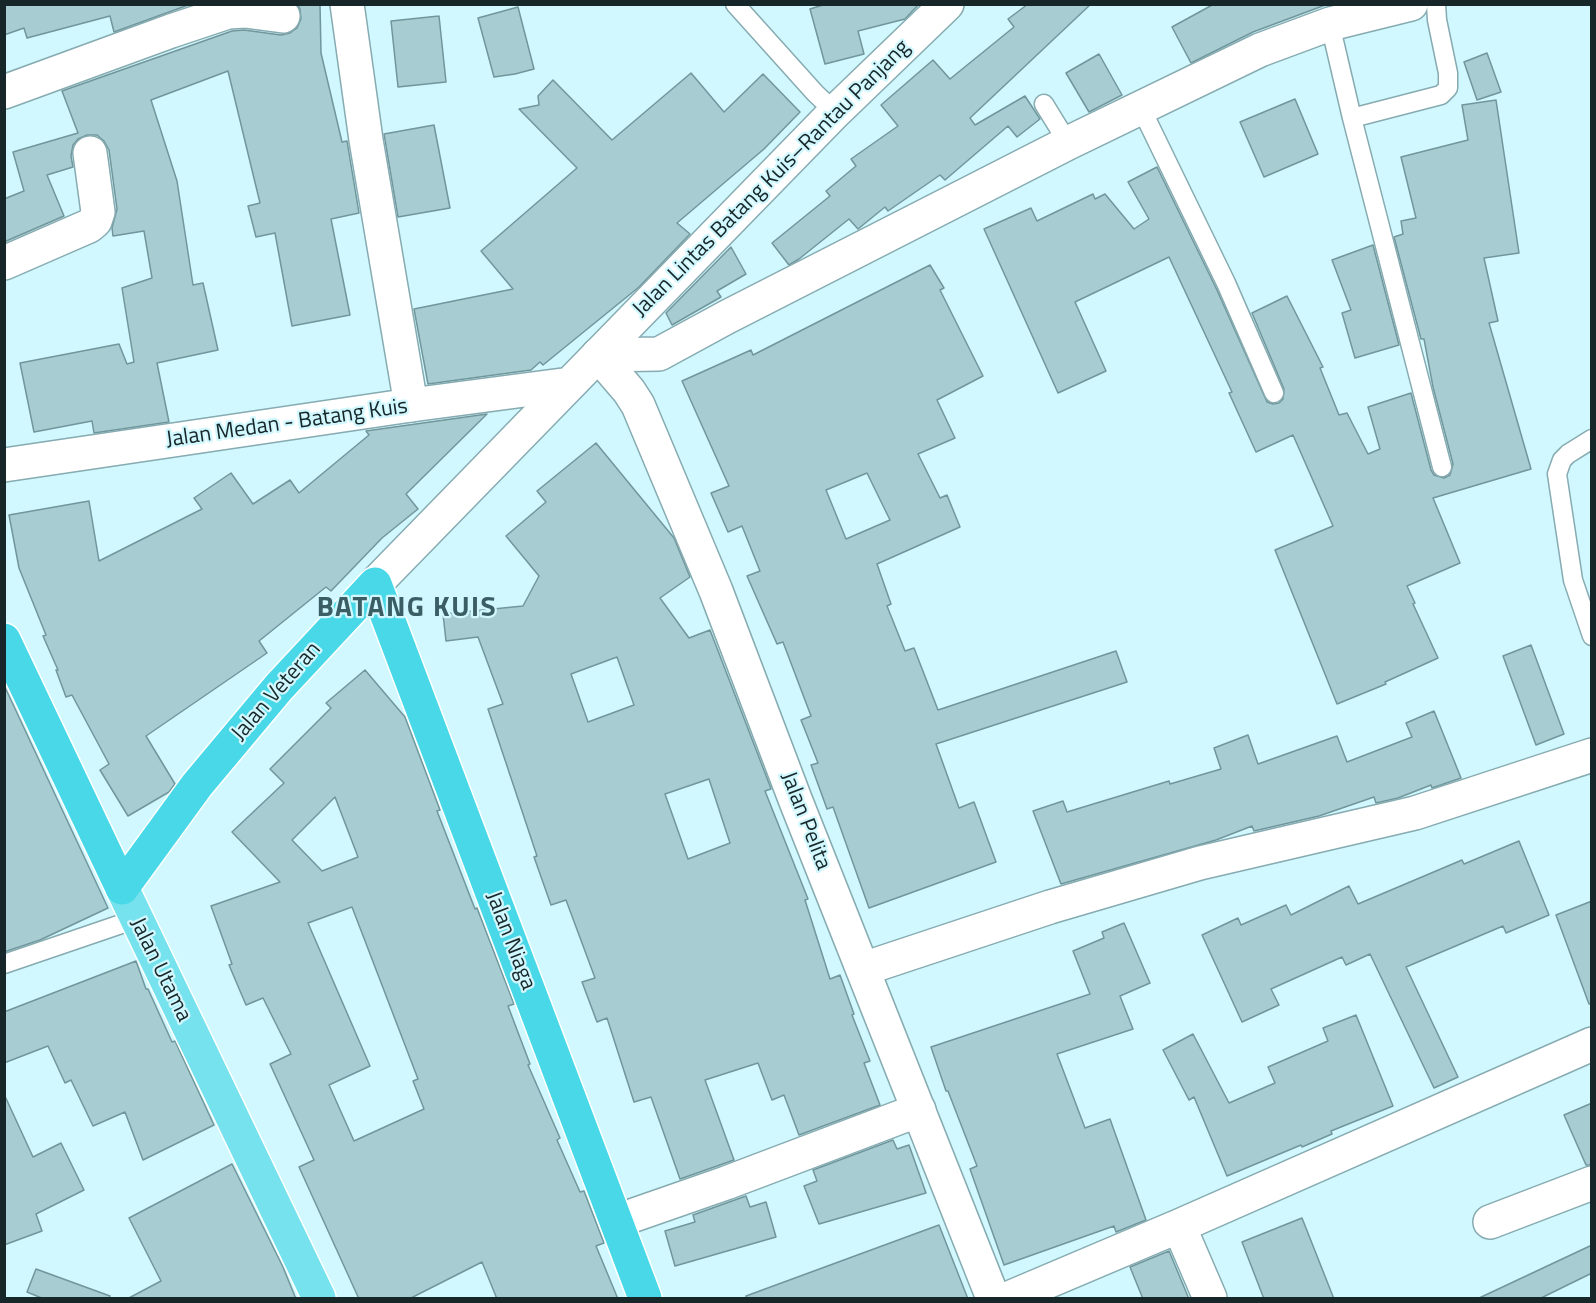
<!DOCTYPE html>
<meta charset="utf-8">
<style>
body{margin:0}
#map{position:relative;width:1596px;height:1303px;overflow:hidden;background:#d1f8fe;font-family:"Titillium Web",sans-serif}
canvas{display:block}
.frame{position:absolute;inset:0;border:6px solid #172628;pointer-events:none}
</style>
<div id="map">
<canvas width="1596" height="1303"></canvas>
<div class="frame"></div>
</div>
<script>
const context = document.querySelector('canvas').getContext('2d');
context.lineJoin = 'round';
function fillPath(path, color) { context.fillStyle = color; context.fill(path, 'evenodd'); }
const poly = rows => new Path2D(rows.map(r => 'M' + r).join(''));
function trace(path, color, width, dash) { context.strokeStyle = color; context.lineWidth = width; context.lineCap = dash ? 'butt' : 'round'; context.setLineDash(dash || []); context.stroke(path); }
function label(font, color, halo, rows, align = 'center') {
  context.font = font + ' "Titillium Web",sans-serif'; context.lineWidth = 4.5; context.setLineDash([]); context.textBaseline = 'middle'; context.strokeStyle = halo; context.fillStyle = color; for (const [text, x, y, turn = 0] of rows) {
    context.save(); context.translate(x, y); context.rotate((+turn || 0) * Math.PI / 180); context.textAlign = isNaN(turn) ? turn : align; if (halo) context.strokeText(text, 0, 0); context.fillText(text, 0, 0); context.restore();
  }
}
const building = poly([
 [4,4,191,4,114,32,110,16,27,38,24,28,4,35,4,4],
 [297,4,320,4,321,53,342,142,347,141,359,213,331,219,350,315,292,326,275,233,256,237,248,206,260,203,228,71,151,100,177,181,193,285,203,283,218,350,157,363,169,422,94,433,92,421,34,432,20,363,119,344,127,364,134,362,122,288,152,278,144,231,113,236,112,228,117,209,109,150,104,141,97,135,87,135,78,139,73,145,71,156,73,167,47,175,64,216,4,242,4,199,24,191,13,152,78,133,62,91,232,31,244,30,281,35,290,33,297,28,301,19,300,9,297,4],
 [826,4,919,4,905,19,858,31,864,54,825,64,810,9,826,4],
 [1028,4,1091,4,970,118,975,125,1025,96,1040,119,1017,137,1008,126,945,180,940,175,888,211,885,207,858,229,849,219,799,259,789,265,772,243,830,196,826,191,856,166,851,159,898,126,881,105,933,60,950,79,1014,27,1008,19,1028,4],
 [1214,4,1328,4,1253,32,1191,63,1172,27,1214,4],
 [518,7,534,69,515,74,494,77,478,18,518,7],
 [439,16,446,82,398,87,391,21,439,16],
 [1487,53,1501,92,1477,100,1464,62,1487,53],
 [1099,54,1122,95,1089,112,1066,73,1099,54],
 [691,73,724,112,763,74,800,112,764,149,677,223,690,234,639,287,543,365,540,362,531,370,428,384,414,309,513,289,481,251,577,168,519,109,539,105,538,96,553,80,612,140,691,73],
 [1295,99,1318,154,1264,177,1240,122,1295,99],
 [1496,100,1519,253,1484,258,1498,321,1489,323,1531,469,1433,498,1460,563,1407,586,1415,603,1413,604,1438,658,1385,682,1386,684,1337,704,1275,550,1333,526,1293,435,1256,452,1229,393,1232,392,1169,257,1075,302,1106,371,1058,393,984,229,1031,208,1037,221,1093,194,1095,199,1105,194,1134,229,1149,219,1128,182,1157,167,1216,288,1267,402,1273,404,1279,403,1283,399,1284,389,1252,313,1287,296,1323,367,1320,368,1339,415,1347,413,1368,454,1380,449,1368,407,1411,393,1431,470,1434,475,1444,478,1450,475,1453,464,1433,387,1424,339,1421,339,1394,237,1403,234,1401,221,1416,218,1401,157,1468,140,1462,105,1496,100],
 [434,125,450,208,398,217,384,134,434,125],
 [1373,245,1399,345,1355,358,1342,313,1351,310,1332,260,1373,245],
 [731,247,746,274,717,291,721,297,672,325,666,313,731,247],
 [930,265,944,288,940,290,983,376,937,400,955,438,918,454,940,498,947,495,960,527,877,564,891,604,887,606,905,651,914,648,938,710,1116,651,1127,682,936,744,959,808,974,802,996,862,869,908,833,807,827,809,811,765,818,763,801,720,811,716,783,642,777,644,747,576,760,571,742,526,728,532,711,493,729,486,682,381,751,350,753,355,930,265],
 [867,473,890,520,846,539,826,490,867,473],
 [487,414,406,494,418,509,382,538,331,591,326,587,259,641,267,653,146,736,175,784,169,792,128,816,100,770,109,764,72,695,66,697,56,670,58,670,43,636,46,635,19,568,9,515,89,501,99,561,202,509,194,498,231,473,253,504,290,480,299,493,369,435,366,431,487,414],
 [596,443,674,538,690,577,660,598,689,638,710,630,770,786,771,789,765,791,808,899,805,900,830,979,840,975,854,1014,852,1015,870,1061,864,1063,880,1105,799,1135,784,1095,772,1100,758,1063,705,1080,734,1160,680,1179,651,1097,634,1102,607,1018,597,1022,582,982,595,978,566,900,551,905,534,857,537,856,488,709,503,704,478,637,446,641,443,614,523,606,539,576,506,536,546,502,537,491,596,443],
 [617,657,634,705,588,722,571,674,617,657],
 [709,779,730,843,688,859,665,794,709,779],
 [1531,645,1564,734,1536,745,1503,656,1531,645],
 [365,670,405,717,440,810,437,811,475,909,477,908,514,1004,508,1006,530,1064,528,1065,560,1138,557,1140,580,1192,584,1191,604,1243,596,1246,618,1299,497,1299,482,1262,409,1299,359,1299,299,1167,314,1160,270,1064,291,1054,263,998,246,1005,229,965,232,964,211,906,280,882,232,832,284,783,270,769,331,708,326,703,365,670],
 [335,797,358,857,322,871,292,840,335,797],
 [352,907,418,1079,413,1081,424,1109,354,1141,329,1085,370,1066,308,923,352,907],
 [4,685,108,908,40,940,4,952,4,685],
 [1434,711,1461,778,1432,788,1431,785,1398,798,1376,803,1374,797,1319,816,1254,831,1252,826,1216,840,1061,884,1033,811,1063,801,1067,812,1169,781,1170,784,1221,769,1214,748,1248,735,1258,764,1337,736,1347,762,1412,737,1406,723,1434,711],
 [1519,841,1549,915,1506,933,1503,926,1406,967,1458,1077,1434,1088,1370,954,1346,965,1342,957,1271,989,1279,1005,1242,1022,1202,935,1238,918,1241,925,1286,905,1291,915,1349,886,1358,904,1462,860,1464,864,1519,841],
 [1592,901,1592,1004,1589,1004,1556,915,1592,901],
 [1124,923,1150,983,1120,996,1133,1029,1057,1054,1085,1128,1110,1119,1146,1220,1116,1232,1114,1226,1004,1265,970,1169,977,1166,948,1091,946,1091,931,1047,1090,994,1073,951,1104,938,1102,932,1124,923],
 [136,961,146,989,148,989,172,1042,175,1041,214,1125,143,1160,125,1112,93,1126,71,1080,65,1083,48,1046,4,1063,4,1012,136,961],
 [1356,1015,1393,1106,1331,1131,1332,1134,1302,1147,1301,1145,1227,1176,1194,1097,1189,1100,1163,1050,1193,1034,1229,1103,1275,1083,1268,1067,1328,1041,1323,1028,1356,1015],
 [4,1094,33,1157,61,1143,84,1190,36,1214,42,1231,4,1245,4,1094],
 [1592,1103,1592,1165,1586,1165,1564,1115,1592,1103],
 [893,1140,897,1149,909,1145,926,1193,819,1224,804,1186,817,1181,813,1170,893,1140],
 [232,1164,283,1267,296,1299,127,1299,161,1281,129,1218,232,1164],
 [746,1196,750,1207,766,1202,776,1237,675,1266,665,1231,695,1222,693,1215,746,1196],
 [1302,1218,1334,1299,1264,1299,1242,1242,1302,1218],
 [939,1225,968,1299,746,1299,746,1296,939,1225],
 [1592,1245,1592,1273,1539,1299,1477,1299,1592,1245],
 [1169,1251,1189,1299,1143,1299,1130,1267,1169,1251],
 [36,1269,110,1296,109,1299,44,1299,27,1292,36,1269]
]);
const service = poly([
 [735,4,815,93,835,112],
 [1330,24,1352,118,1442,467],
 [1044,104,1068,143],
 [1141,108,1226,283,1274,393],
 [1352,118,1441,95,1448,88,1448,73,1437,20,1436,4],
 [1592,439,1568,454,1562,460,1557,474,1573,580,1592,636],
 [4,964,136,919]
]);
const minor = poly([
 [347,4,366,140,411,405],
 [4,92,171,31,228,12,245,11,283,16],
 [4,263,89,226,95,221,98,212,90,153],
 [863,969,1050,907,1200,863,1415,813,1592,755],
 [617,1221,726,1183,919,1110],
 [1490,1222,1592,1183],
 [1179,1226,1210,1298],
 [1009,1298,1179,1226,1592,1044]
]);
const tertiary = poly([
 [598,355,629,391,638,405,716,591,795,799,993,1298],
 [598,355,659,354,727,317,1068,143,1260,50,1330,24,1411,4]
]);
const secondary = poly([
 [4,465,411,405,570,384],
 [375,584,835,112,947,4]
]);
const primary = poly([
 [122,888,319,1298]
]);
const trunk = poly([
 [4,640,122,888,197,785,279,687,375,584,645,1298]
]);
const streetNames = [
 ["Jalan Lintas Batang Kuis–Rantau Panjang",772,179,-45],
 ["Jalan Medan - Batang Kuis",287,424,-8],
 ["Jalan Veteran",277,692,-49],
 ["Jalan Pelita",805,821,69],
 ["Jalan Niaga",510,941,69],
 ["Jalan Utama",160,970,64]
];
const districtNames = [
 ["BATANG KUIS",407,609]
];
fillPath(building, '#a7cdd3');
trace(building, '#71969b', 1.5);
trace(service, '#86abb1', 21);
trace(minor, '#86abb1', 36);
trace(tertiary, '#86abb1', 36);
trace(secondary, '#86abb1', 36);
trace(primary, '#fff', 36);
trace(trunk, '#fff', 36);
trace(service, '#fff', 18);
trace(minor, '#fff', 33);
trace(tertiary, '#fff', 33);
trace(secondary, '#fff', 33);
trace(primary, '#76e2ee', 33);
trace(trunk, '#48d8e8', 33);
label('22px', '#172628', '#d1f8fe', streetNames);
context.letterSpacing = '1.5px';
label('bold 28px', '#3a5e63', '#d1f8fe', districtNames);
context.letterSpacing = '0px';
</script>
